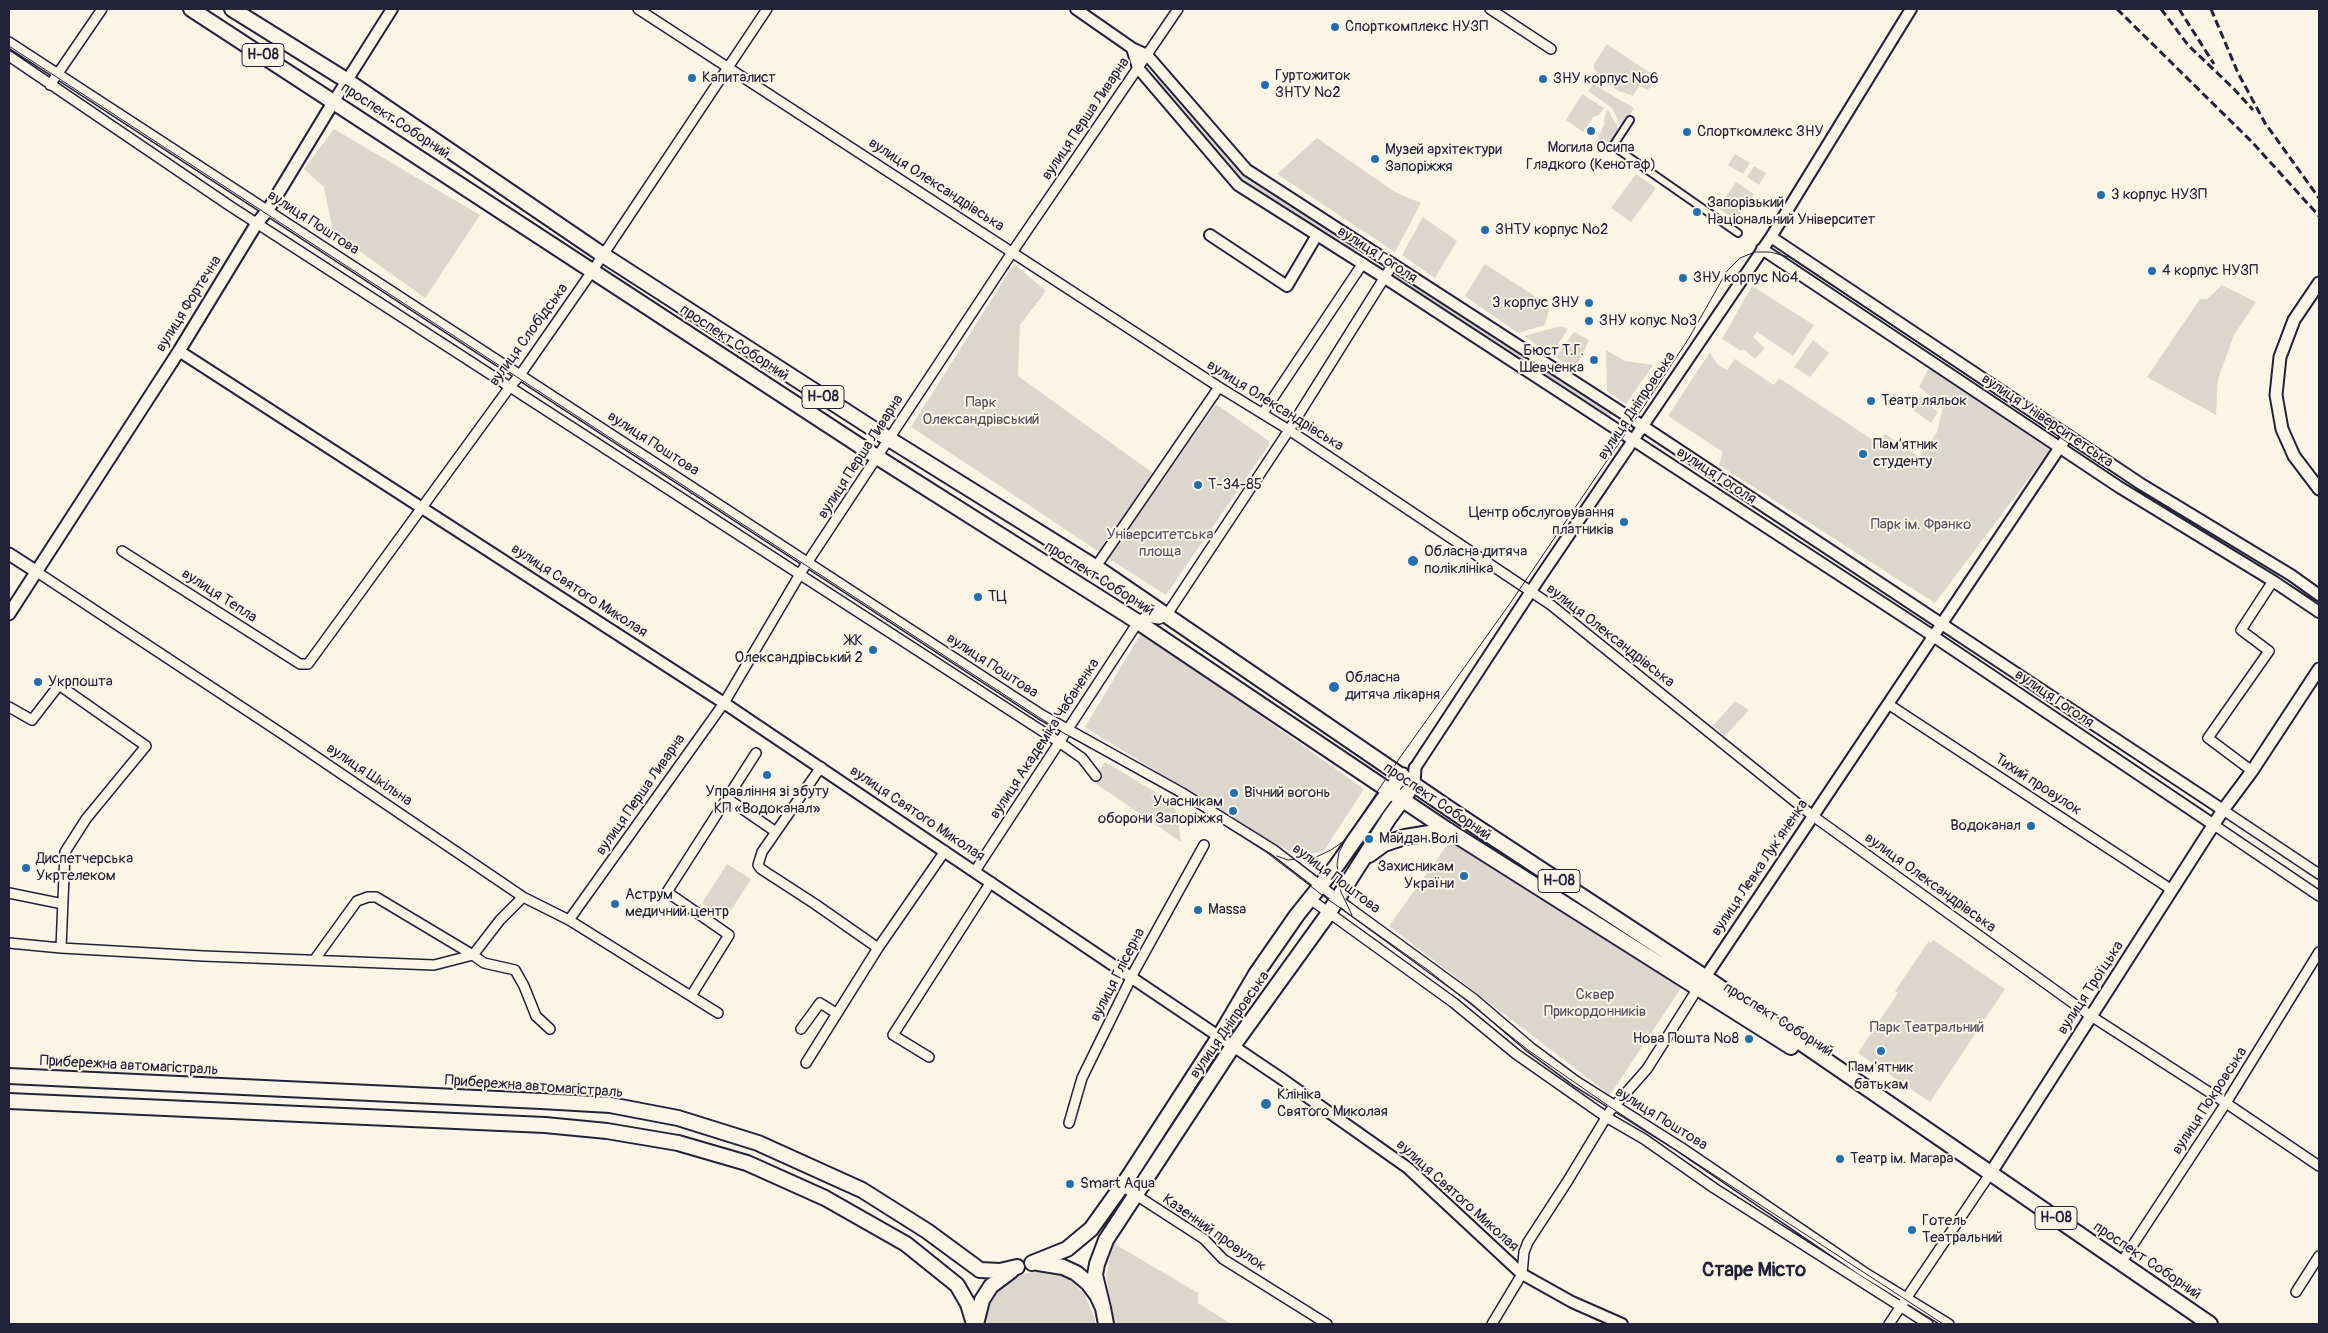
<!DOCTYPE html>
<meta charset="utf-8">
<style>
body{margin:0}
#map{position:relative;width:2328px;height:1333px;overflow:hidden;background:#fcf5e5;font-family:Pangolin,sans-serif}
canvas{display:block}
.frame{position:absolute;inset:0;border:10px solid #22223b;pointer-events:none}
</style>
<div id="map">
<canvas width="2328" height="1333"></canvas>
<div class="frame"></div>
</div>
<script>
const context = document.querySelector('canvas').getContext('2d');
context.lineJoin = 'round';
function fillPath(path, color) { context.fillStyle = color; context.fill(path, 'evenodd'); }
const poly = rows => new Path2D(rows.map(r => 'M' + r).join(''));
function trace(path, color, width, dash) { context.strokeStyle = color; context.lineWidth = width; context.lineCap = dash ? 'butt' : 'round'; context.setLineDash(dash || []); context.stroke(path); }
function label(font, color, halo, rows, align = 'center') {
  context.font = font + ' Pangolin,sans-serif'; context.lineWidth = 4; context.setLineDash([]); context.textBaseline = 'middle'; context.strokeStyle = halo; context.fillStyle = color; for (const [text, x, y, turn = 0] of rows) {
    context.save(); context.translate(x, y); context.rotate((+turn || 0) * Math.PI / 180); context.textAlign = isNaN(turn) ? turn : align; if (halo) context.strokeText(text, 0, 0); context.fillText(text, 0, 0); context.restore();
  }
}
const green = poly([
 [1607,44,1656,77,1648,90,1639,86,1633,96,1619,91,1600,79,1593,66],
 [1158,76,1162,78,1245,175,1356,245,1353,251,1241,180,1157,82,1156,78],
 [1593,84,1634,108,1622,127,1612,108,1588,91],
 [1582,94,1604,108,1599,115,1593,117,1583,132,1566,120],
 [1608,110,1619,130,1610,145,1598,138,1604,125,1604,118],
 [334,129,480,215,425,298,333,232,324,187,304,169],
 [1317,138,1395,192,1421,203,1395,252,1277,174],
 [1735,154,1750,163,1743,174,1728,165],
 [1754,166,1766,173,1759,185,1747,177],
 [1636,174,1656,188,1631,222,1611,208],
 [1736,182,1754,194,1736,220,1718,208],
 [1423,217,1457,241,1435,278,1402,255],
 [1014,264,1046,291,1020,325,1018,376,1157,476,1104,555,911,427],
 [1485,264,1550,306,1545,325,1518,333,1465,296],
 [1395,271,1614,411,1610,417,1391,277],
 [2222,285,2256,302,2234,335,2218,379,2216,415,2147,377,2200,299,2207,299],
 [1752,286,1814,325,1793,356,1757,332,1753,337,1765,348,1755,359,1743,349,1741,351,1722,339],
 [1561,326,1568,329,1551,355,1524,336],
 [1574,332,1589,340,1575,370,1556,357],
 [1813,340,1829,353,1810,377,1794,367],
 [1606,350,1625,361,1653,365,1626,404,1607,391],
 [1710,352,1717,364,1727,370,1735,359,1774,385,1779,378,1879,444,1885,434,1919,457,1937,432,1943,406,1919,387,1929,368,2050,450,1935,603,1719,465,1723,452,1668,416],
 [1918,396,1938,412,1931,423,1909,407],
 [1216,404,1269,441,1269,445,1166,595,1108,558],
 [1142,632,1364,789,1323,852,1297,855,1260,836,1085,727],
 [1735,701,1749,710,1725,736,1713,726],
 [1105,762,1172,802,1178,818,1181,842,1092,781],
 [1450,841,1683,985,1610,1095,1389,926],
 [727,864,751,879,726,918,702,903],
 [1933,940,2005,989,1930,1102,1858,1053,1898,993,1895,991,1929,941,1931,943],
 [1113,1243,1198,1293,1198,1303,1231,1324,1115,1324,1106,1277],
 [1041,1270,1065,1276,1084,1293,1095,1319,1095,1324,983,1324,991,1297,1016,1276]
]);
const pedestrian = poly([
 [1630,120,1613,146,1738,233]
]);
const minor = poly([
 [638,9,1219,387,1289,430,1551,605,1813,816,2091,1016,2226,1103,2319,1166],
 [1490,9,1551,49],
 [9,42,1042,715,1184,794,1274,850,1348,907,1474,999,1530,1047,1576,1081,1682,1148,1864,1272,1949,1324],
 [9,56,230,206,1059,742,1082,758,1096,776],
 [50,85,102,9],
 [1263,413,1363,263],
 [122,551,300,664,308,664,509,388,520,375,593,270,767,9],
 [1095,568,1219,387],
 [37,572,287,737,523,897,569,920,718,1013],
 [1888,704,2172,890],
 [9,707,32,720,59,685,146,746,86,819,65,852,61,948],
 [821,767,762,852,758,865,761,869,815,904,878,948],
 [2252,771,2208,738,2269,651,2241,630,2273,581],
 [728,799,776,832],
 [2223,810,2319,874],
 [2214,825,2319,896],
 [975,871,1138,622,1145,617,1159,619,1166,616,1289,430,1393,264],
 [9,893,63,904],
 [523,897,500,920,473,955,484,963,515,970,524,986,536,1016,550,1029],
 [1310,899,1454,1003,1516,1054,1606,1117,1644,1139,1714,1188,1928,1324],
 [569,920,724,703,803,569,1013,251,1178,9],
 [9,943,61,948,203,956,434,965,473,955,376,897,368,897,357,901,315,959],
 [691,996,729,935,667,892,756,753],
 [801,1029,820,1003,836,1013],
 [929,1057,893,1035,991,882],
 [806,1063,878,948,945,851],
 [1069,1123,1082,1078,1135,970,1204,845],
 [1122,1186,1204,1239,1223,1259,1327,1324],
 [2121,1263,2226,1103,2319,952],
 [2296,1292,2319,1256],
 [1492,1324,1522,1274,1524,1252,1528,1242,1567,1182,1610,1111,1647,1069,1698,988],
 [1889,1324,1990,1174]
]);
const tertiary = poly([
 [1076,9,1132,48,1147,55,1247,170,1635,421,2223,810],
 [1132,48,1138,68,1238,185,1385,278,1924,630,2214,825],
 [334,101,392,9],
 [1210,235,1287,286,1317,235],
 [1771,237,2141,484,2291,575,2319,595],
 [1762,249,2119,487,2273,581,2319,612],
 [179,351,724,703,1282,1079,1408,1168,1522,1274,1572,1302,1622,1324],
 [1415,768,1539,579,1771,237,1911,9],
 [1702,982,2068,435]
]);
const secondary = poly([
 [2319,283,2294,320,2280,357,2276,395,2282,429,2294,456,2319,489],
 [9,554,37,572],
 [9,614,179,351,257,223,268,210,334,101],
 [1414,784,1415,768],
 [1990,1174,2223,810,2252,771,2319,669]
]);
const primary = poly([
 [191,9,877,457,1138,622,1446,829,1791,1047],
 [232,9,346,80,603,255,889,439,1103,572,1460,816,1705,977,2210,1324],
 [1369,855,1384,844,1405,837,1448,830],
 [9,1076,541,1101,610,1105,678,1118,758,1143,862,1190,927,1231,980,1270,1000,1271,1017,1267],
 [9,1101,545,1125,607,1131,678,1143,747,1163,825,1198,906,1244,957,1285,968,1304,974,1324],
 [1032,1263,1067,1249,1091,1229,1129,1176,1219,1037,1256,974,1297,915,1337,865,1382,801,1402,775],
 [1038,1263,1063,1267,1076,1273,1088,1283,1097,1295,1103,1308,1106,1324],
 [1103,1308,1095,1275,1097,1264,1106,1240,1233,1046,1326,917,1389,818,1408,792],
 [976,1324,982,1300,991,1286,1011,1271]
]);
const tram = poly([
 [9,46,1060,731,1183,799,1266,852,1326,898,1428,970,1528,1050,1613,1109,1943,1324],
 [1277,856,1288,860,1316,857,1331,850,1344,841],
 [1352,915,1341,892,1337,865,1339,852,1346,839,1401,756,1511,602,1642,409,1689,338,1727,271,1740,258,1755,252,1770,252,1789,257,2139,490,2319,603]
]);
const rail = poly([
 [2117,9,2252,142,2319,216],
 [2161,9,2188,45,2234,89,2253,110],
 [2179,9,2214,64],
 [2211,9,2238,73,2265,123,2319,198]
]);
const markers = [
 [1335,27,5,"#1f6fb2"],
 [692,78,5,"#1f6fb2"],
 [1543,79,5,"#1f6fb2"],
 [1265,85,5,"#1f6fb2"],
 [1591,131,5,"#1f6fb2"],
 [1687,132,5,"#1f6fb2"],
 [1375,159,5,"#1f6fb2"],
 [2101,195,5,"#1f6fb2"],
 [1697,212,5,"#1f6fb2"],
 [1485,230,5,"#1f6fb2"],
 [2152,271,5,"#1f6fb2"],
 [1683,278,5,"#1f6fb2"],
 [1589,303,5,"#1f6fb2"],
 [1589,321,5,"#1f6fb2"],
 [1594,360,5,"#1f6fb2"],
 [1871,401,5,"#1f6fb2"],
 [1863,454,5,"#1f6fb2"],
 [1198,485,5,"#1f6fb2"],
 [1624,522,5,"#1f6fb2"],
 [1413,561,6,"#1f6fb2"],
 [978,597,5,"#1f6fb2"],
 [873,650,5,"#1f6fb2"],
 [38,682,5,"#1f6fb2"],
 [1334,687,6,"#1f6fb2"],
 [767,775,5,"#1f6fb2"],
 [1234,793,5,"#1f6fb2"],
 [1233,811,5,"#1f6fb2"],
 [2031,826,5,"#1f6fb2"],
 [1369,839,5,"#1f6fb2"],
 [26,868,5,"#1f6fb2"],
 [1464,876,5,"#1f6fb2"],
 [615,904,5,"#1f6fb2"],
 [1198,910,5,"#1f6fb2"],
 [1749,1039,5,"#1f6fb2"],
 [1881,1051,5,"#1f6fb2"],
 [1266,1104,6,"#1f6fb2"],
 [1840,1159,5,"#1f6fb2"],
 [1070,1184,5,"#1f6fb2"],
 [1912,1230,5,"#1f6fb2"]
];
const shields = [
 [263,55,42],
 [823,397,42],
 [1559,881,42],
 [2056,1218,42]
];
const shieldNames = [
 ["Н-08",263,55],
 ["Н-08",823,397],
 ["Н-08",1559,881],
 ["Н-08",2056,1218]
];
const poiNames = [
 ["Спорткомплекс НУЗП",1345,27],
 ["Гуртожиток",1275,76],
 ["ЗНТУ №2",1275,93],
 ["Капиталист",702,78],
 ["ЗНУ корпус №6",1553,79],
 ["Спорткомлекс ЗНУ",1697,132],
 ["Могила Осипа",1591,148,"center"],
 ["Гладкого (Кенотаф)",1591,165,"center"],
 ["Музей архітектури",1385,150],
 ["Запоріжжя",1385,167],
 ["3 корпус НУЗП",2111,195],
 ["Запорізький",1707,203],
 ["Національний Університет",1707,220],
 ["ЗНТУ корпус №2",1495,230],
 ["4 корпус НУЗП",2162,271],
 ["ЗНУ корпус №4",1693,278],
 ["3 корпус ЗНУ",1579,303,"right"],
 ["ЗНУ копус №3",1599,321],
 ["Бюст Т.Г.",1584,351,"right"],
 ["Шевченка",1584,368,"right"],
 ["Театр ляльок",1881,401],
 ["Пам'ятник",1873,445],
 ["студенту",1873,462],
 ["Т-34-85",1208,485],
 ["Центр обслуговування",1614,513,"right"],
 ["платників",1614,530,"right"],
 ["Обласна дитяча",1424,552],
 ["поліклініка",1424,569],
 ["ТЦ",988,597],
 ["ЖК",863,641,"right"],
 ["Олександрівський 2",863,658,"right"],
 ["Обласна",1345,678],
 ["дитяча лікарня",1345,695],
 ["Укрпошта",48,682],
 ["Управлiння зi збуту",767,792,"center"],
 ["КП «Водоканал»",767,809,"center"],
 ["Вічний вогонь",1244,793],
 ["Учасникам",1223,802,"right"],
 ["оборони Запоріжжя",1223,819,"right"],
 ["Водоканал",2021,826,"right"],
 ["Майдан Волі",1379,839],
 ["Диспетчерська",36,859],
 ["Укртелеком",36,876],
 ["Захисникам",1454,867,"right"],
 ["України",1454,884,"right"],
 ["Аструм",625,895],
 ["медичний центр",625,912],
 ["Massa",1208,910],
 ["Нова Пошта №8",1739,1039,"right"],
 ["Пам'ятник",1881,1068,"center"],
 ["батькам",1881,1085,"center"],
 ["Клініка",1277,1095],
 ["Святого Миколая",1277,1112],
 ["Театр ім. Магара",1850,1159],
 ["Smart Aqua",1080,1184],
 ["Готель",1922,1221],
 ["Театральний",1922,1238]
];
const streetNames = [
 ["вулиця Перша Ливарна",1086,119,-56],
 ["проспект Соборний",395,121,33],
 ["вулиця Олександрівська",936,185,33],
 ["вулиця Поштова",313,223,33],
 ["вулиця Гоголя",1377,255,33],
 ["вулиця Фортечна",189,304,-58],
 ["вулиця Слобідська",529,335,-54],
 ["проспект Соборний",734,343,33],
 ["вулиця Олександрівська",1275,406,32],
 ["вулиця Дніпровська",1637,406,-56],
 ["вулиця Університетська",2047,421,34],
 ["вулиця Поштова",653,444,33],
 ["вулиця Перша Ливарна",861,457,-57],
 ["вулиця Гоголя",1716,476,33],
 ["проспект Соборний",1099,579,32],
 ["вулиця Святого Миколая",579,591,33],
 ["вулиця Тепла",219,596,33],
 ["вулиця Олександрівська",1610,636,38],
 ["вулиця Поштова",992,666,33],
 ["вулиця Гоголя",2054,699,34],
 ["вулиця Академіка Чабаненка",1045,739,-57],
 ["вулиця Шкільна",369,775,34],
 ["Тихий провулок",2038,785,33],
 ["вулиця Перша Ливарна",641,795,-55],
 ["проспект Соборний",1437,802,34],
 ["вулиця Святого Миколая",917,814,34],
 ["вулиця Левка Лукʼяненка",1760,868,-56],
 ["вулиця Поштова",1336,879,37],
 ["вулиця Олександрівська",1930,883,36],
 ["вулиця Глісерна",1118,975,-63],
 ["вулиця Троїцька",2091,988,-57],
 ["проспект Соборний",1778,1020,32],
 ["вулиця Дніпровська",1230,1025,-55],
 ["Прибережна автомагістраль",129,1066,3],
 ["Прибережна автомагістраль",534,1087,4],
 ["вулиця Покровська",2210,1101,-57],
 ["вулиця Поштова",1661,1119,32],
 ["вулиця Святого Миколая",1457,1196,42],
 ["Казенний провулок",1214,1233,35],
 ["проспект Соборний",2147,1261,34]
];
const parkNames = [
 ["Парк",981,403],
 ["Олександрівський",981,420],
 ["Парк ім. Франко",1921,525],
 ["Університетська",1160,535],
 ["площа",1160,552],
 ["Сквер",1595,995],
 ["Прикордонників",1595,1012],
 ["Парк Театральний",1927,1028]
];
const districtNames = [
 ["Старе Місто",1754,1271]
];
fillPath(green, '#dcd6cc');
trace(pedestrian, '#22223b', 10);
trace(minor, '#22223b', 12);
trace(tertiary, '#22223b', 14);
trace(secondary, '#22223b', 15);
trace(primary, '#22223b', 18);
trace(pedestrian, '#fcf5e5', 6);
trace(minor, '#fcf5e5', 9);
trace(tertiary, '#fcf5e5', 10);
trace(secondary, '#fcf5e5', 11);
trace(primary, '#fcf5e5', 14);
trace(tram, '#22223b', 1);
trace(rail, '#22223b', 3, [8, 4]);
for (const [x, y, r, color] of markers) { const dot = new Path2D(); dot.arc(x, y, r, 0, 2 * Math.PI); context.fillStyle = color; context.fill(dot); trace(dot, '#fcf5e5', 2); }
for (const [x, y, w] of shields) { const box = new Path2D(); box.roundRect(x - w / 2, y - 11.5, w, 23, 4); context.fillStyle = '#fcf5e5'; context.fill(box); trace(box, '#22223b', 1); }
label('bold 14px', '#22223b', null, shieldNames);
label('15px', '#22223b', '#fcf5e5', poiNames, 'left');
label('15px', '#22223b', '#fcf5e5', streetNames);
label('15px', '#504f5f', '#fcf5e5', parkNames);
label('bold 20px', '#22223b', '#fcf5e5', districtNames);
</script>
